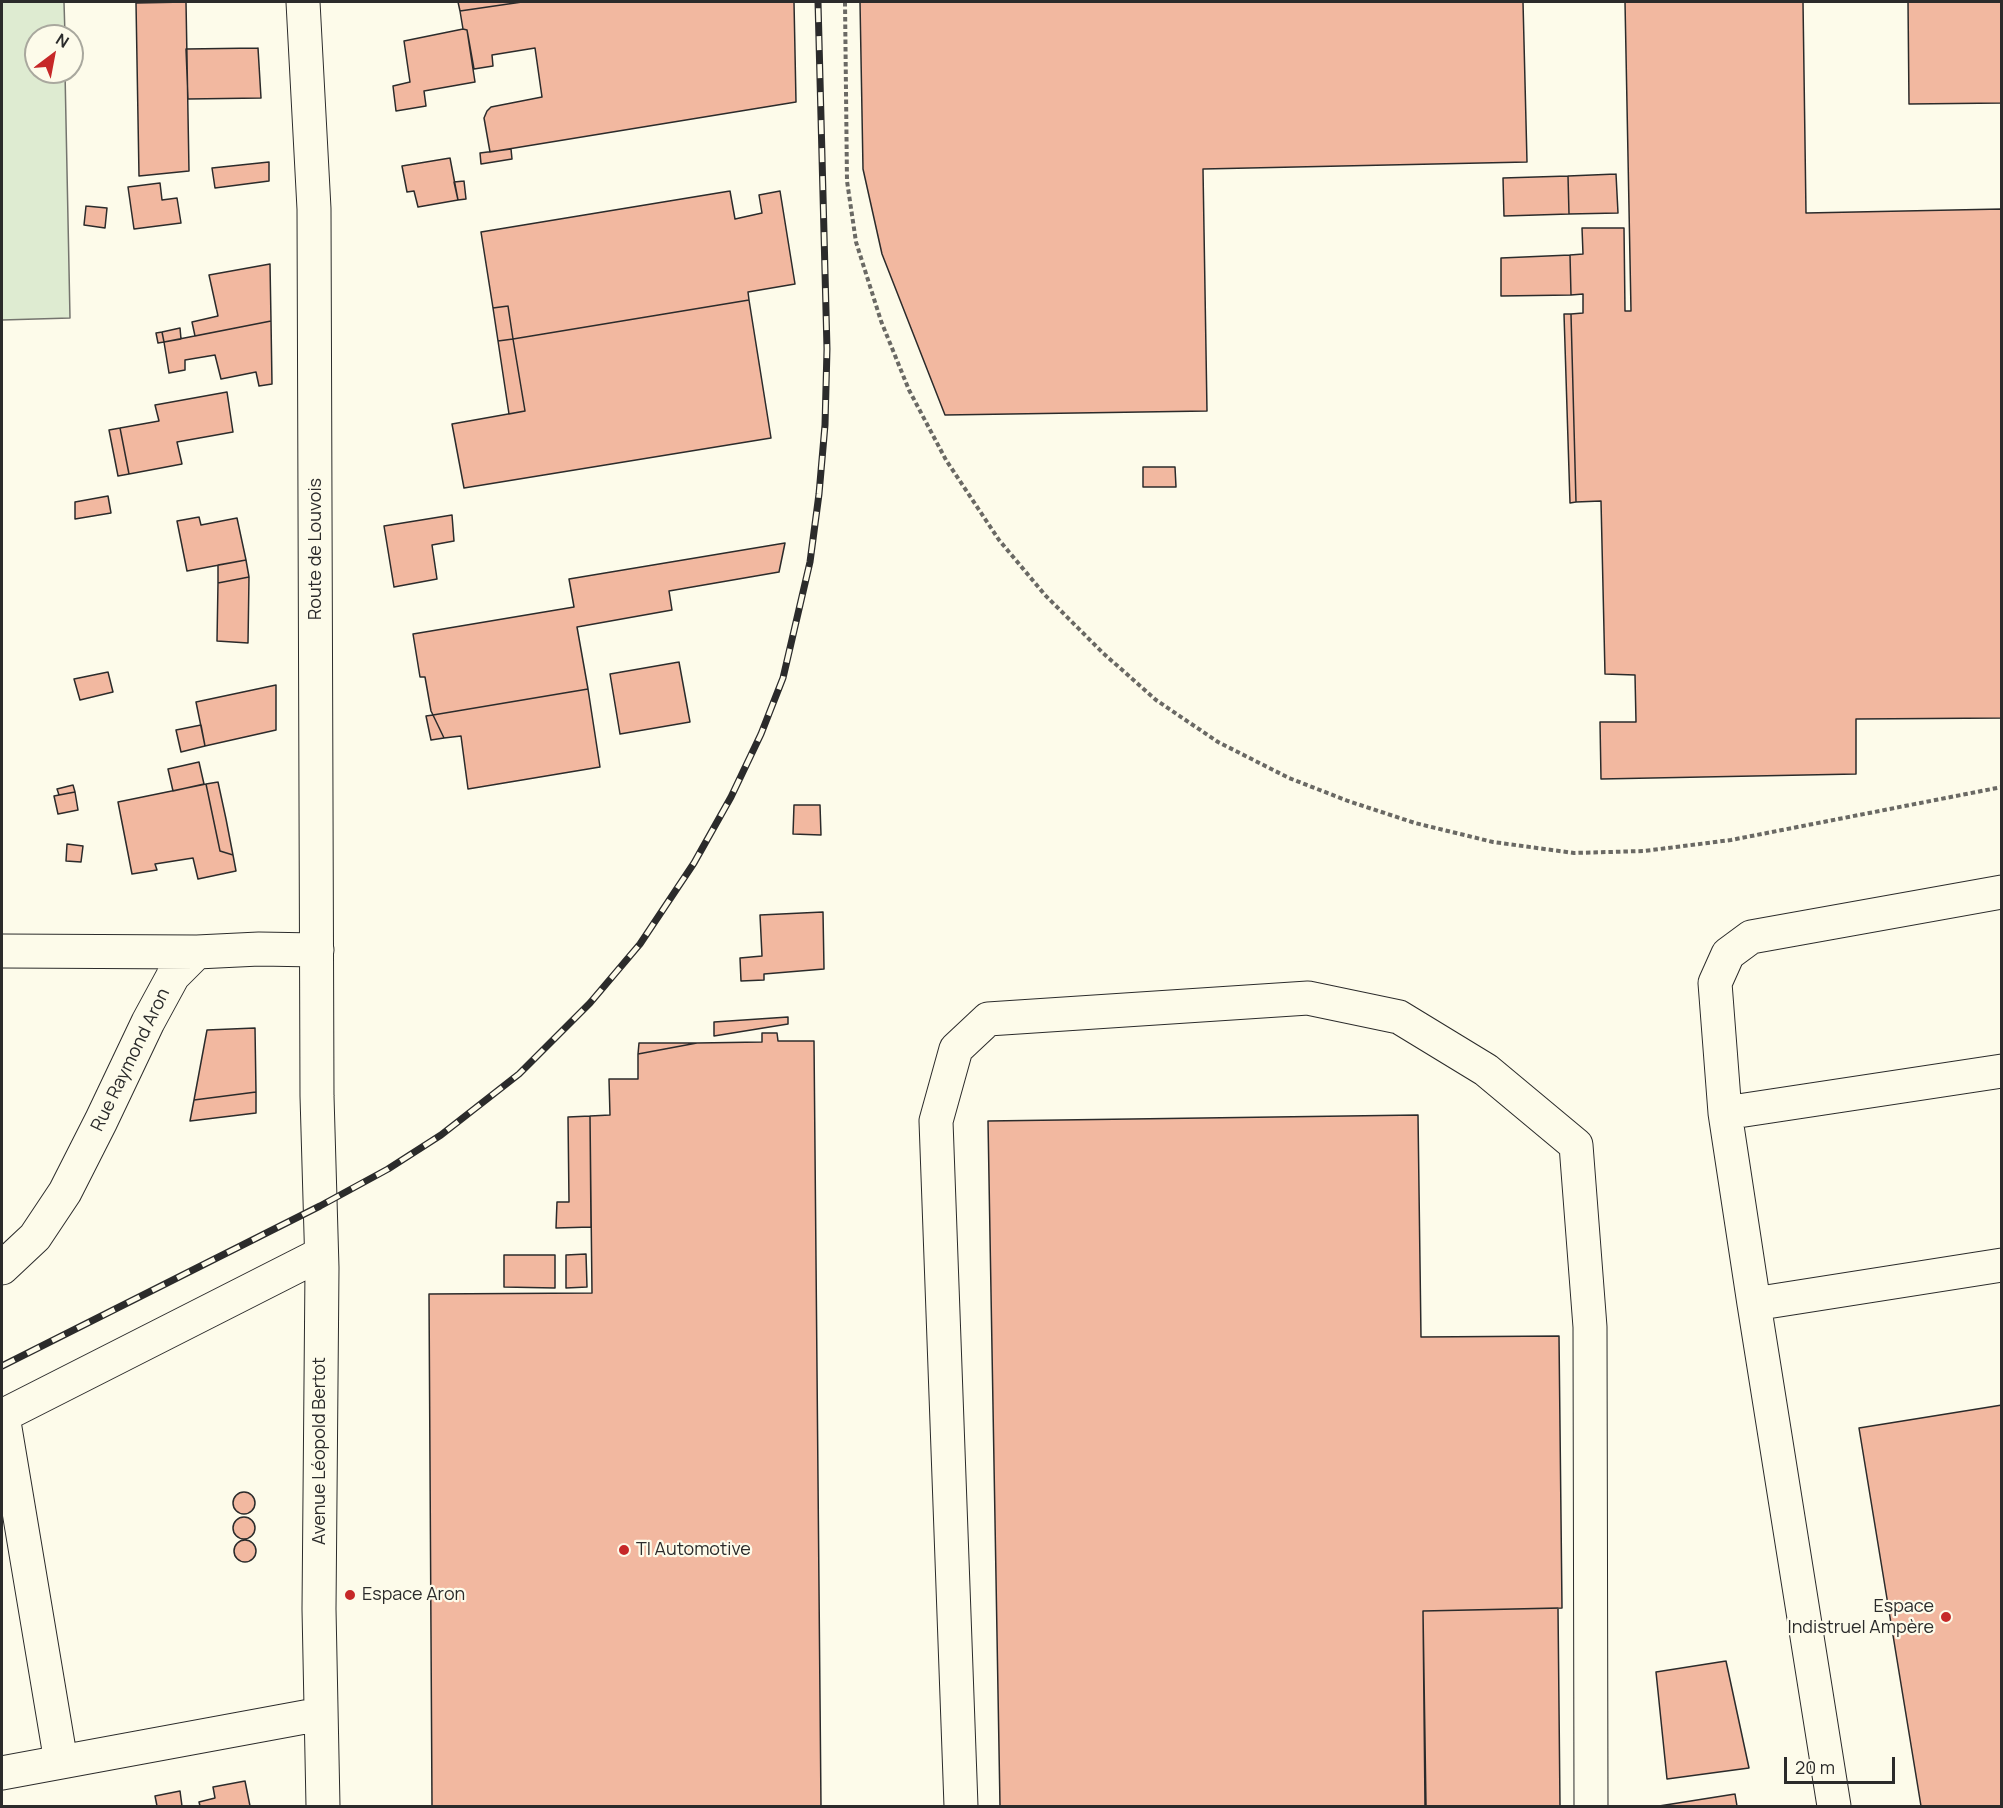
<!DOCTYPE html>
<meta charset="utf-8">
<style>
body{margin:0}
#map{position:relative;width:2003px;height:1808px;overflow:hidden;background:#fdfbea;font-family:Manrope,sans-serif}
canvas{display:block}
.frame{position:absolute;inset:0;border:3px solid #2b2b2b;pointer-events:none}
.north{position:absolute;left:24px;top:24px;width:60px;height:60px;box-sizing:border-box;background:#fdfbea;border:2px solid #a9a89e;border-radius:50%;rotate:32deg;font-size:16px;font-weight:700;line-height:24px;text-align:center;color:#2b2b2b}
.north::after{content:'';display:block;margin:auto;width:21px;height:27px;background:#c62828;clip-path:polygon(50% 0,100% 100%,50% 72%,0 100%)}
.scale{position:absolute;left:1784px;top:1757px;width:111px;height:27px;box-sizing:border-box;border:3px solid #2b2b2b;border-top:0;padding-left:8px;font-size:18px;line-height:21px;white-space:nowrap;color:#2b2b2b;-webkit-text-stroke:4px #fdfbea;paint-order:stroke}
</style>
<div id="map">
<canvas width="2003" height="1808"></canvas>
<div class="frame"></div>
<div class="north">N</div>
<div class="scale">20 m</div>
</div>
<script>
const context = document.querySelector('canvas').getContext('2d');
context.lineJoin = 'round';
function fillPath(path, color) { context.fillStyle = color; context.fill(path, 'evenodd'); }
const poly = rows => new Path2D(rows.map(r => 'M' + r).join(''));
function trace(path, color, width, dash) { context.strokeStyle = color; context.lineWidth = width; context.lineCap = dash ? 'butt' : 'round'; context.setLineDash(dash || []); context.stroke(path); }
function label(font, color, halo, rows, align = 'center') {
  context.font = font + ' Manrope,sans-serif'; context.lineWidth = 4.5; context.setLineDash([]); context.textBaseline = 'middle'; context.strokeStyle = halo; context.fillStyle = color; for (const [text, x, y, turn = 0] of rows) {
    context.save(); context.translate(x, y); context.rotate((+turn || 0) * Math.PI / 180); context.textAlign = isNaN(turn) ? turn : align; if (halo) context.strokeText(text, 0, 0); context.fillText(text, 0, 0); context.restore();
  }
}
const green = poly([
 [2,2,64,2,65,36,36,36,36,72,65,72,70,318,2,320,2,2]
]);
const building = poly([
 [186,2,189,171,139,176,136,3,186,2],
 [458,2,522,2,460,11,458,2],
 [522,2,794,2,796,102,490,152,484,118,487,111,491,107,542,97,535,48,492,55,493,66,474,69,467,30,463,29,460,11,522,2],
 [860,2,1523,2,1527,162,1203,169,1207,411,945,415,882,254,863,169,860,2],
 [1625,2,1803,2,1806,213,2002,209,2002,718,1856,719,1856,774,1601,779,1600,722,1636,722,1635,675,1605,674,1601,501,1576,502,1571,314,1583,313,1583,294,1571,295,1570,255,1583,254,1582,228,1624,228,1625,311,1631,311,1625,2],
 [1908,2,2002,2,2002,103,1909,104,1908,2],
 [463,29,467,30,475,82,424,91,426,106,396,111,393,86,410,82,404,41,463,29],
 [258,48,261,98,188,99,186,49,258,48],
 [511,149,512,159,481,164,480,153,511,149],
 [450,158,458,200,418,207,414,191,407,192,402,166,450,158],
 [269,162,269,181,215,188,212,168,269,162],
 [1616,174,1618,213,1569,214,1568,176,1616,174],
 [1568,176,1569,214,1504,216,1503,178,1568,176],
 [464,181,466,199,458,200,454,182,464,181],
 [160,183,162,200,177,198,181,223,134,229,128,187,160,183],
 [730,191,735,219,762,213,759,195,780,191,795,284,748,292,749,300,513,339,508,306,493,308,481,232,730,191],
 [86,206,107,208,105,228,84,225,86,206],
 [1570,255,1571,295,1501,296,1501,258,1570,255],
 [270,264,271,321,195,336,192,322,218,316,209,275,270,264],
 [749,300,771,438,464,488,452,424,525,411,513,339,749,300],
 [508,306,513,339,498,341,493,308,508,306],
 [1564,314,1571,314,1576,502,1570,503,1564,314],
 [271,321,272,384,259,386,256,372,221,379,215,355,185,360,185,370,169,373,164,342,271,321],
 [180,328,181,339,164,342,162,332,180,328],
 [162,332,164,342,158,343,156,333,162,332],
 [513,339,525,411,509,414,498,341,513,339],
 [227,392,233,432,177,442,182,464,129,474,120,428,159,421,155,405,227,392],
 [120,428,129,474,118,476,109,430,120,428],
 [1143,467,1175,467,1176,487,1143,487,1143,467],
 [108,496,111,513,75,519,75,502,108,496],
 [452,515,454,541,432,545,437,579,394,587,384,526,452,515],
 [199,517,201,525,237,518,246,560,187,571,177,521,199,517],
 [785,543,779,572,669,591,672,610,577,627,588,689,433,715,431,711,425,677,420,677,413,634,574,607,569,579,785,543],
 [246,560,249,577,218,583,218,565,246,560],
 [249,577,248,643,217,641,218,583,249,577],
 [679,662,690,722,620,734,610,674,679,662],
 [108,672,113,692,80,700,74,679,108,672],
 [276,685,276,730,205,746,196,702,276,685],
 [588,689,600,767,468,789,461,736,444,738,433,715,588,689],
 [433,715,444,738,431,740,426,716,433,715],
 [201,725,205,746,181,752,176,730,201,725],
 [199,762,204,784,173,791,168,769,199,762],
 [218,782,226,819,233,855,220,851,206,784,218,782],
 [206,784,220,851,233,855,236,871,198,879,193,858,155,864,157,870,132,874,118,802,206,784],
 [73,785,75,792,59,795,57,789,73,785],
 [75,792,78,810,58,814,54,796,75,792],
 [794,805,820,805,821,835,793,834,794,805],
 [67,844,83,846,81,862,66,861,67,844],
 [823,912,824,969,764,974,764,980,741,981,740,958,762,956,760,915,823,912],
 [788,1017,788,1024,714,1036,714,1022,788,1017],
 [255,1028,256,1092,194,1100,207,1030,255,1028],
 [762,1033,777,1033,778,1041,814,1041,821,1806,432,1806,429,1294,592,1293,590,1116,610,1115,609,1079,638,1079,638,1054,697,1043,762,1042,762,1033],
 [639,1043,697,1043,638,1054,639,1043],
 [256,1092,256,1113,190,1121,194,1100,256,1092],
 [1418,1115,1421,1337,1559,1336,1562,1608,1423,1611,1425,1806,1000,1806,988,1121,1418,1115],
 [590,1116,591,1227,556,1228,557,1202,569,1202,568,1117,590,1116],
 [586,1254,587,1287,566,1288,566,1255,586,1254],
 [504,1255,555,1255,555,1288,504,1287,504,1255],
 [2002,1405,2002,1806,1921,1806,1859,1428,2002,1405],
 '233 1503a11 11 0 1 1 22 0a11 11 0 1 1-22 0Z',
 '233 1528a11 11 0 1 1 22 0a11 11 0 1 1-22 0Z',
 '234 1551a11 11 0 1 1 22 0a11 11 0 1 1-22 0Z',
 [1558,1608,1560,1806,1426,1806,1423,1611,1558,1608],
 [1726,1661,1749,1768,1667,1779,1656,1672,1726,1661],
 [245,1781,250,1806,200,1806,199,1802,215,1798,213,1787,245,1781],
 [180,1791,182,1806,157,1806,155,1796,180,1791],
 [1735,1794,1737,1806,1659,1806,1735,1794]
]);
const path = poly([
 [845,2,847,181,856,242,881,321,909,390,946,460,999,540,1045,595,1103,653,1156,700,1218,742,1289,778,1348,801,1415,823,1493,842,1574,853,1644,851,1731,840,2002,787]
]);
const minor = poly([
 [303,2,314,209,317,1096,322,1268,319,1609,323,1806],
 [2,951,197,952],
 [1725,1113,1715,983,1728,954,1751,937,2002,892],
 [2,1268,35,1237,65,1192,101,1121,148,1022,173,976,197,952,259,949,317,950],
 [1754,1304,1725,1113,2002,1071],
 [2,1416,321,1254],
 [3,1416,61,1762],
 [2,1773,321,1714],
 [961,1806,936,1121,956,1049,988,1019,1308,998,1399,1017,1486,1070,1576,1145,1590,1327,1591,1806],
 [1834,1806,1754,1304,2002,1265]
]);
const rail = poly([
 [2,1366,320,1206,388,1169,441,1135,519,1074,590,1003,640,944,694,863,731,797,761,734,783,678,810,562,819,494,825,425,827,349,818,2]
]);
const markers = [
 [624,1550,6,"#c62828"],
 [350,1595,6,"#c62828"],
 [1946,1617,6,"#c62828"]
];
const streetNames = [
 ["Route de Louvois",316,549,-90],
 ["Rue Raymond Aron",131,1060,-64],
 ["Avenue Léopold Bertot",320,1451,-90]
];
const poiNames = [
 ["TI Automotive",636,1550],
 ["Espace Aron",362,1595],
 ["Espace",1934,1607,"right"],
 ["Indistruel Ampère",1934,1628,"right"]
];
fillPath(green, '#deebd1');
trace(green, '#74746e', 1.5);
fillPath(building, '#f2b8a0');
trace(building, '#2b2b2b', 1.5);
trace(minor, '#2b2b2b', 35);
trace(path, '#6a6964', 4, [4.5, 3]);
trace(minor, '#fdfbea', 33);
trace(rail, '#2b2b2b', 7);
trace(rail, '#fdfbea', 4.5, [14]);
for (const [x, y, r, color] of markers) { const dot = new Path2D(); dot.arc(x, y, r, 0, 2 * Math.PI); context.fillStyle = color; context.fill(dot); trace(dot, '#fdfbea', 2); }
label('18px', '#2b2b2b', '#fdfbea', streetNames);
label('18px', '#2b2b2b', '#fdfbea', poiNames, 'left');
</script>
